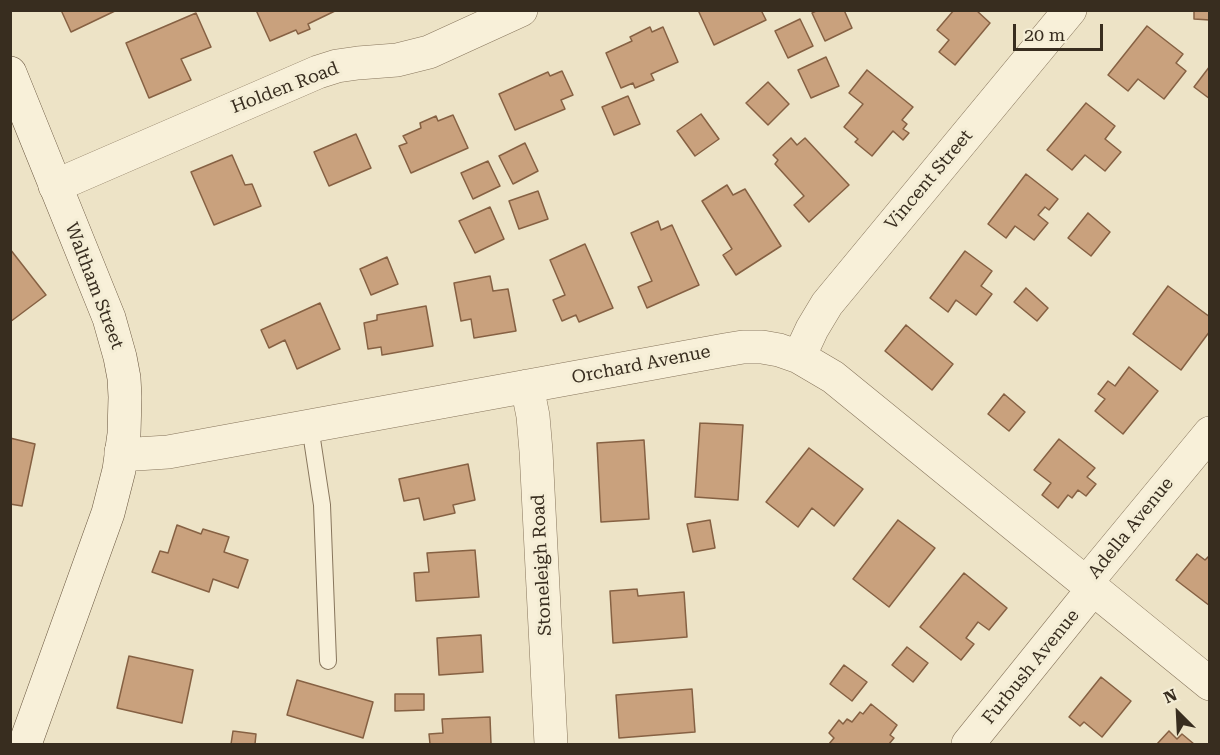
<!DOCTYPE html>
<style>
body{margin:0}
#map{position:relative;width:1220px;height:755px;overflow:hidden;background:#ede3c6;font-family:"Roboto Serif",serif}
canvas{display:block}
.frame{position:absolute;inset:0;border:12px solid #382d1f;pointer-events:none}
.north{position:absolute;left:1148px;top:683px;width:60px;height:60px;-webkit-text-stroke:4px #f4edd5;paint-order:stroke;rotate:336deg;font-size:16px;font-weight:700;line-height:24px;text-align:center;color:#382d1f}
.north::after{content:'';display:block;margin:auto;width:21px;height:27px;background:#382d1f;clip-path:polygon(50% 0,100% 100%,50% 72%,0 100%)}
.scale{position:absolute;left:1013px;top:24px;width:90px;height:27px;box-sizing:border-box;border:3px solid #382d1f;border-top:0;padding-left:8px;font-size:18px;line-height:21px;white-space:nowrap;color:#382d1f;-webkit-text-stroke:4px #f4edd5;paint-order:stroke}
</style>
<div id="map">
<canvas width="1220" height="755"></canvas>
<div class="frame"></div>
<div class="north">N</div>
<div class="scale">20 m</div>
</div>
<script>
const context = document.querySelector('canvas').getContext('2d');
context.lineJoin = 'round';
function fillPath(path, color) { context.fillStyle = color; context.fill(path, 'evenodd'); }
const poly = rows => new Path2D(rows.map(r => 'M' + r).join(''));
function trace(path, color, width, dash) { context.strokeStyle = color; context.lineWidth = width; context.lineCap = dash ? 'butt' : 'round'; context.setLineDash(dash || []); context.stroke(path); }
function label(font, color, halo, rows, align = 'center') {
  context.font = font + ' "Roboto Serif",serif'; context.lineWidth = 6; context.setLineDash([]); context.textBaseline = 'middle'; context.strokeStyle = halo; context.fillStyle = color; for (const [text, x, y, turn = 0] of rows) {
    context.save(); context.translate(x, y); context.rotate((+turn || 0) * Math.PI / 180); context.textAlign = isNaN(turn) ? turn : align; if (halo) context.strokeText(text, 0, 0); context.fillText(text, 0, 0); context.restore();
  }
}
const building = poly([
 [61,10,117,10,71,32,61,10],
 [256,10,337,10,308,24,310,29,298,34,296,30,270,41,256,10],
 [698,10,761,10,766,20,714,45,698,10],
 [818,10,844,10,852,28,825,41,812,13,818,10],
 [954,10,976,10,990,23,955,65,939,52,949,40,937,30,954,10],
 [1194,10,1210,10,1210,20,1194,19,1194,10],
 [196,13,211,47,181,59,191,80,149,98,126,43,196,13],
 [800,19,813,46,788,58,775,31,800,19],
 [1147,26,1183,54,1176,63,1186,71,1164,99,1138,79,1128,91,1108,75,1147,26],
 [650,27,652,32,663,27,678,62,651,74,654,80,635,88,633,83,621,88,606,53,632,41,630,37,650,27],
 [826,57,839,86,811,98,798,70,826,57],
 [1210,66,1210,99,1194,87,1210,66],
 [867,70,913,107,902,120,907,124,903,129,909,133,903,140,893,131,872,156,855,142,858,139,844,127,863,104,849,93,867,70],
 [562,71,573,95,561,100,565,109,515,130,499,94,548,72,550,76,562,71],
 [768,82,789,104,768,125,746,103,768,82],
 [628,96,640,124,614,135,602,107,628,96],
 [1086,103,1115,126,1105,139,1121,152,1105,171,1085,155,1072,170,1047,150,1086,103],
 [701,114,719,139,695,156,677,131,701,114],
 [453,115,468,148,411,173,399,146,407,143,403,136,421,128,420,123,436,116,438,121,453,115],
 [356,134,371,168,329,186,314,152,356,134],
 [791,138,797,145,805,138,849,185,809,222,794,205,804,196,775,164,778,160,773,155,791,138],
 [525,143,538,171,513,184,499,156,525,143],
 [232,155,245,185,252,184,261,206,214,225,191,172,232,155],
 [488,161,500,186,473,199,461,173,488,161],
 [1026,174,1058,199,1049,210,1045,207,1038,215,1048,223,1034,240,1015,226,1006,238,988,224,1026,174],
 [727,185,733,195,745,189,781,246,736,275,723,255,732,249,702,201,727,185],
 [538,191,548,219,519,229,509,201,538,191],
 [490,207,504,239,475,253,459,221,490,207],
 [1088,213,1110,232,1091,256,1068,238,1088,213],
 [658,221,661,230,672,225,699,285,647,308,638,287,652,281,631,233,658,221],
 [585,244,613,308,579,322,576,315,562,321,553,300,565,295,550,260,585,244],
 [10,249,46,295,10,322,10,249],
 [965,251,992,271,981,286,992,294,976,315,956,300,948,312,930,298,965,251],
 [387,257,398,284,371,295,360,269,387,257],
 [490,276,493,291,508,289,516,331,474,338,471,319,461,321,454,283,490,276],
 [1168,286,1210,317,1210,331,1181,370,1133,334,1168,286],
 [1026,288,1048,308,1037,321,1014,302,1026,288],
 [320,303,340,349,297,369,285,340,269,348,261,330,320,303],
 [426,306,433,346,382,355,381,347,368,349,364,323,377,320,377,315,426,306],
 [906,325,953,364,932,390,885,351,906,325],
 [1129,367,1158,391,1123,434,1095,411,1105,399,1098,394,1108,381,1115,386,1129,367],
 [1004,394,1025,412,1009,431,988,414,1004,394],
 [700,423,743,425,738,500,695,497,700,423],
 [10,438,35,444,22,506,10,504,10,438],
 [1059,439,1095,468,1087,477,1096,484,1086,496,1078,490,1072,498,1068,495,1058,508,1042,495,1051,483,1034,470,1059,439],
 [644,440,649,519,601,522,597,443,644,440],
 [809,448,863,489,834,526,812,508,798,527,766,502,809,448],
 [468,464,475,500,453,505,455,513,424,520,419,498,404,501,399,479,468,464],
 [710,520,715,548,693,552,687,524,710,520],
 [898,520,935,548,889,607,853,579,898,520],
 [177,525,201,534,203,529,229,537,224,552,248,560,238,588,213,579,209,592,152,572,160,551,168,553,177,525],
 [475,550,479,597,416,601,414,573,429,572,427,553,475,550],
 [1197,554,1205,560,1209,556,1210,557,1210,606,1176,580,1197,554],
 [964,573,1007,608,989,630,978,622,966,638,974,644,961,660,920,627,964,573],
 [637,589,638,596,684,592,687,637,613,643,610,591,637,589],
 [481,635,483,672,439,675,437,638,481,635],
 [907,647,928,663,913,682,892,665,907,647],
 [129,656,193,670,182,723,117,708,129,656],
 [844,665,867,682,852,701,830,684,844,665],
 [1101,677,1131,701,1102,737,1084,722,1080,726,1069,717,1101,677],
 [297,680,373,702,363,738,287,715,297,680],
 [692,689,695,732,619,738,616,695,692,689],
 [395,694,424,694,424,710,395,711,395,694],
 [871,704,897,725,890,735,894,738,889,744,829,744,834,738,829,733,839,720,843,724,847,719,852,722,860,712,863,714,871,704],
 [490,717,491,744,430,744,429,734,443,733,442,719,490,717],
 [233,731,256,734,255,744,231,744,233,731],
 [1169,731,1177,739,1182,734,1194,744,1157,744,1169,731]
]);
const lane = poly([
 [310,426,322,505,328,661]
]);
const street = poly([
 [55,186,318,72,337,66,358,63,397,60,429,52,521,10],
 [799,357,812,329,827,304,1070,10],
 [527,386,533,416,536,451,551,744],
 [121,452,136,454,168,452,725,350,743,347,762,347,779,350,799,357,833,377,1210,684],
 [1086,583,1210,433],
 [968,744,1093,589]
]);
const secondary = poly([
 [10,73,109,318,120,357,124,378,125,397,124,434,119,470,108,513,25,744]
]);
const streetNames = [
 ["Holden Road",285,88,-21],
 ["Vincent Street",929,180,-50],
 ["Waltham Street",94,286,69],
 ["Orchard Avenue",641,365,-11],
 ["Adella Avenue",1131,528,-51],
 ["Stoneleigh Road",542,565,-93],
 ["Furbush Avenue",1031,667,-51]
];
fillPath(building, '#c9a17d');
trace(building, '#866143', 1.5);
trace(lane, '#87755c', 18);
trace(street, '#87755c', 34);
trace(secondary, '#69563f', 34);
trace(lane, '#f8f0d9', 16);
trace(street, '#f8f0d9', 33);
trace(secondary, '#f8f0d9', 33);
label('18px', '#382d1f', '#f4edd5', streetNames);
</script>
